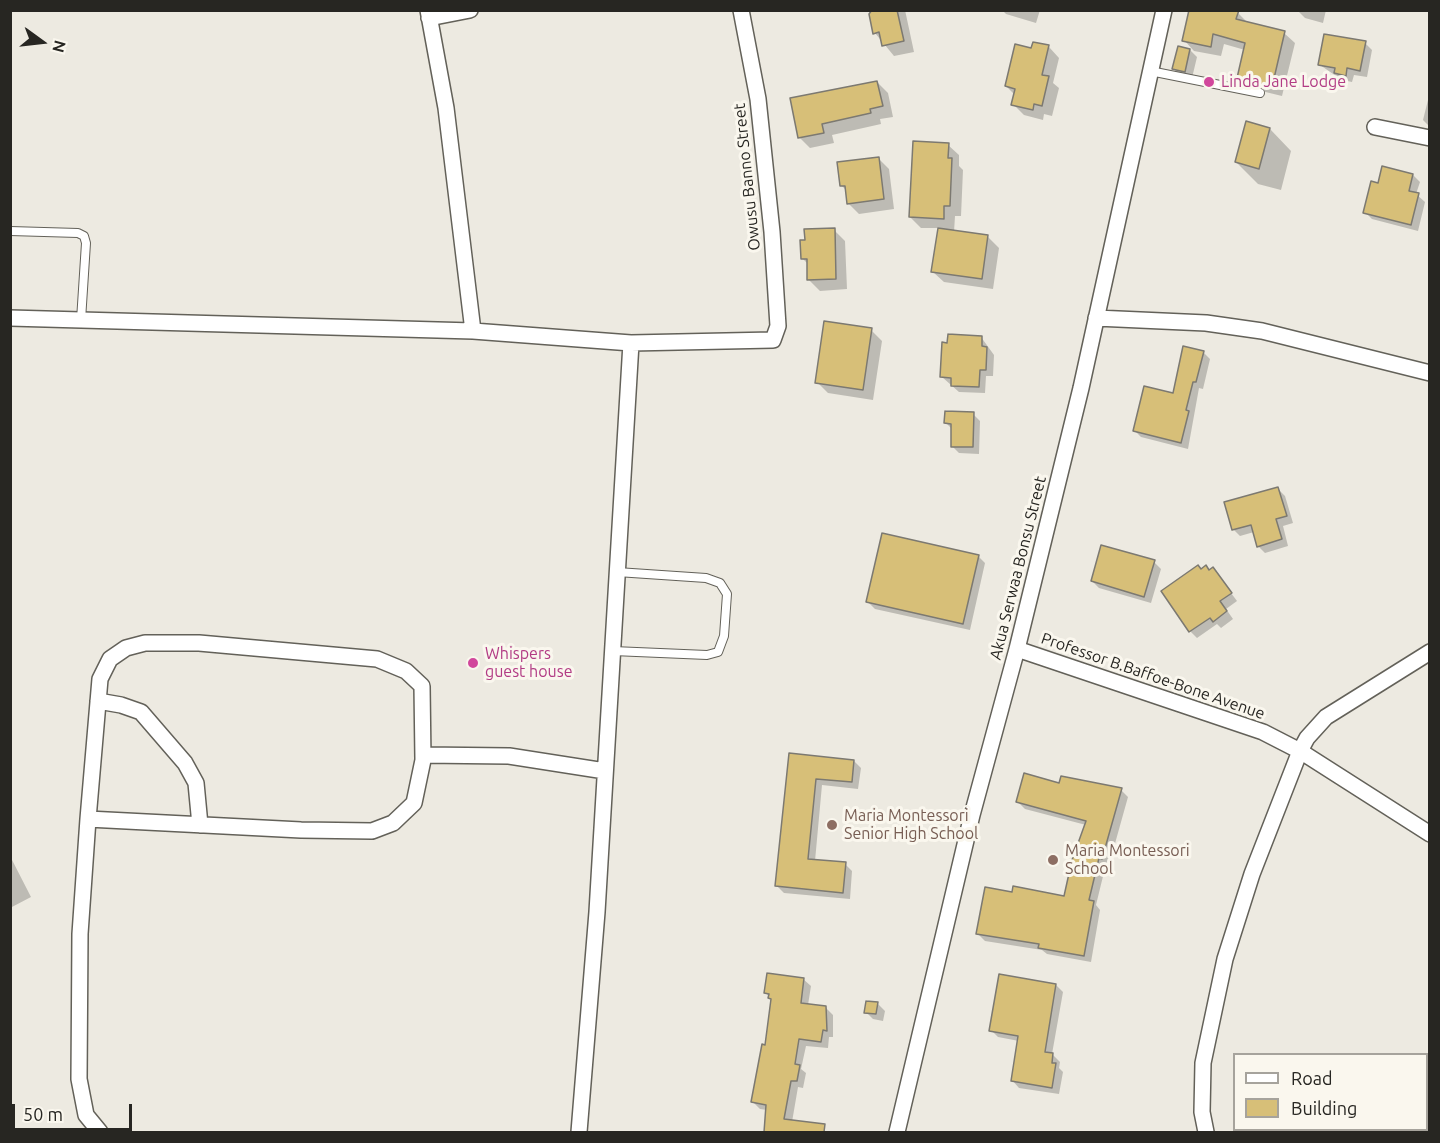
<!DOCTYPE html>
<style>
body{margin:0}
#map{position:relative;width:1440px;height:1143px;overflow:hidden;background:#edeae1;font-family:Ubuntu,sans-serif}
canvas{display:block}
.frame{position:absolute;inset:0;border:12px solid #272622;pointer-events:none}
.legend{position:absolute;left:1233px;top:1053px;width:195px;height:78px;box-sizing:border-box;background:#faf7ee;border:2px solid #a6a39c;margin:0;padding:8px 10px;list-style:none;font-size:18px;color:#272622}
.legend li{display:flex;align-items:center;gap:12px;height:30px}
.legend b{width:30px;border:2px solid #a6a39c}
.north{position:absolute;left:12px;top:12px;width:60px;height:60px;-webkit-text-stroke:4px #faf7ee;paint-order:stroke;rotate:105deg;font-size:16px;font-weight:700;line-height:24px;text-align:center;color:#272622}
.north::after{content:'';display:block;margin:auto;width:21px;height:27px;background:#272622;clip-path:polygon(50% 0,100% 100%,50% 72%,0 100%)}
.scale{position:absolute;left:12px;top:1104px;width:120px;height:27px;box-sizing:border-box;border:3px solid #272622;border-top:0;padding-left:8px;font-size:18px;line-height:21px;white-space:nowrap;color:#272622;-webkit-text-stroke:4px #faf7ee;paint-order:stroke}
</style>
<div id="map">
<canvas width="1440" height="1143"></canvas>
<div class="frame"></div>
<ul class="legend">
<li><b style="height:8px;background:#fff"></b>Road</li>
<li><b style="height:16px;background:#d7bf78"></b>Building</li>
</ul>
<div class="north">N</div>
<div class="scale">50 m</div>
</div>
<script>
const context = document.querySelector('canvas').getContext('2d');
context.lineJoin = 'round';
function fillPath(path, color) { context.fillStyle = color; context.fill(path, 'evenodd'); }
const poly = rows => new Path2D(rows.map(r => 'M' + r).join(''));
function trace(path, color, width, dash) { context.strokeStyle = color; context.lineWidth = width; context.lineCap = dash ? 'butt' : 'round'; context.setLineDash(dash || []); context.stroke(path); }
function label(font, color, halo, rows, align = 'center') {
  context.font = font + ' Ubuntu,sans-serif'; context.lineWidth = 6; context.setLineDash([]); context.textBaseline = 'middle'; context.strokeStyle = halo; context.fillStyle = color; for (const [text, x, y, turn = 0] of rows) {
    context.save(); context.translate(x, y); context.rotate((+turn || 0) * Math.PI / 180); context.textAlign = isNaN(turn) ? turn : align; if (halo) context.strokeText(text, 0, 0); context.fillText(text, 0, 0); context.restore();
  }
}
const shadow = poly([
 [872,10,905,10,914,52,894,56,875,33],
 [1002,10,1040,10,1036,23,1006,14],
 [1297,10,1326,10,1323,23,1305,18],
 [1238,13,1249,24,1284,33,1295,43,1282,96,1249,88,1238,78,1245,50,1224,44,1221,56,1194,51,1184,40],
 [1034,43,1049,47,1059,58,1053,83,1059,88,1052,116,1044,114,1043,120,1024,115,1013,104,1015,95,1006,86],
 [1365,43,1372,50,1367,77,1354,75,1352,82,1342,80,1320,65],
 [1190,50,1197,57,1192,78,1181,76,1174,69],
 [877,82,888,93,893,117,880,119,881,124,832,135,834,143,810,148,799,137],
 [1430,92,1430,127,1423,120],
 [1247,123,1270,129,1291,151,1281,190,1258,184,1236,162],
 [948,145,959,155,959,166,963,170,961,216,955,216,954,232,988,237,999,248,993,289,944,282,933,272,939,228,921,228,910,217],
 [878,158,889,169,894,209,859,214,848,203,847,191,842,186],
 [1413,175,1420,182,1416,194,1425,202,1418,231,1372,219,1365,212,1379,184],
 [834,230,845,241,847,289,820,291,809,280,808,264,802,258],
 [871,330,882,341,873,400,828,393,817,382],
 [981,337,994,355,993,376,986,376,985,393,959,392,942,377,949,344],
 [1203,352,1210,359,1203,389,1199,388,1188,449,1141,437,1134,430,1174,395],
 [973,414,980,421,979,454,959,453,952,446,953,430,946,423],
 [1278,489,1285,496,1293,523,1283,526,1288,546,1265,553,1258,546,1254,532,1240,536,1233,529],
 [978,556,985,563,970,630,875,609,868,602],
 [1154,562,1161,569,1151,603,1099,588,1092,581],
 [1213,569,1237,601,1226,609,1233,619,1221,628,1217,624,1197,638,1190,631,1201,570],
 [790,755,854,761,861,768,858,789,822,785,815,861,845,864,852,871,850,899,784,893,777,886],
 [1121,790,1128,797,1109,865,1106,864,1096,905,1100,910,1091,962,1047,954,1042,950,985,941,978,934,1013,893,1065,897,1086,825,1025,809,1018,802],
 [10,856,31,897,10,908],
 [803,979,811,986,808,1005,826,1008,833,1015,833,1037,829,1037,828,1048,806,1046,801,1069,806,1073,803,1088,798,1087,792,1122,817,1132,765,1132,767,1110,760,1109,753,1102,767,1047,773,1001,766,993],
 [1056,985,1063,992,1052,1054,1060,1062,1059,1068,1063,1072,1059,1094,1019,1088,1012,1080,1019,1041,998,1037,991,1030],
 [878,1004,885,1011,883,1021,873,1019,866,1012]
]);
const building = poly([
 [872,10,897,10,904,41,882,46,879,32,873,34,869,14,872,10],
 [1189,10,1239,10,1236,19,1285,31,1272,87,1237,78,1245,43,1213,34,1211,47,1182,41,1189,10],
 [1324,34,1366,41,1360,71,1347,68,1346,76,1334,73,1335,68,1318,65,1324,34],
 [1033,42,1049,45,1042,75,1049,76,1042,106,1034,104,1033,110,1011,105,1015,89,1005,86,1015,44,1031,48,1033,42],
 [1178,46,1190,49,1185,72,1172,69,1178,46],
 [877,81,883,106,870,109,871,113,822,124,824,133,798,138,790,98,877,81],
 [1246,121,1270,128,1259,169,1235,162,1246,121],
 [913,141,949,143,948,158,952,158,950,206,944,206,944,219,909,217,913,141],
 [879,157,884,199,847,204,845,186,840,186,837,162,879,157],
 [1382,166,1413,174,1409,191,1419,193,1411,225,1363,213,1371,181,1378,183,1382,166],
 [835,228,836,279,807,280,807,259,801,259,800,240,805,240,804,229,835,228],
 [938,228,988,235,982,279,931,272,938,228],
 [824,321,872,328,863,390,815,383,824,321],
 [948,334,982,336,982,346,987,347,986,370,980,370,979,387,951,386,951,378,940,377,942,342,947,343,948,334],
 [1183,346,1204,351,1196,382,1193,382,1186,410,1189,411,1181,443,1133,431,1144,386,1173,393,1183,346],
 [945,411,974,412,973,447,951,447,951,424,944,423,945,411],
 [1278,487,1287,516,1276,519,1282,539,1257,547,1251,525,1232,530,1224,502,1278,487],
 [882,533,979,555,963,624,866,602,882,533],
 [1101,545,1155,560,1144,597,1091,581,1101,545],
 [1198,565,1201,569,1206,565,1209,570,1213,567,1232,593,1220,601,1227,611,1213,622,1210,618,1189,632,1161,591,1198,565],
 [789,753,854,760,852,782,816,779,808,859,846,862,843,893,775,886,789,753],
 [1024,773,1059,783,1061,776,1122,788,1102,859,1099,858,1089,900,1094,901,1084,956,1038,948,1039,944,976,934,985,887,1012,892,1013,886,1064,896,1072,860,1086,821,1016,802,1024,773],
 [767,973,804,978,801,1003,826,1006,827,1031,823,1030,821,1042,799,1039,795,1064,800,1065,797,1081,791,1081,784,1119,825,1124,824,1132,764,1132,766,1105,751,1102,762,1044,765,1045,771,999,768,998,769,994,764,993,767,973],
 [999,974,1056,984,1045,1052,1053,1053,1052,1063,1056,1063,1052,1088,1011,1081,1018,1036,989,1031,999,974],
 [866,1001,878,1002,876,1014,864,1013,866,1001]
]);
const service = poly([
 [1150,71,1260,93],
 [10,231,78,233,84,236,86,243,81,320],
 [613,651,707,655,718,652,724,636,727,594,720,583,706,578,617,572]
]);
const minor = poly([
 [428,10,446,108,473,331],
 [429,18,470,10],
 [1375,127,1430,138],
 [10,318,473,331,631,343,773,340,778,326,772,232,758,99,741,10],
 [1096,318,1206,323,1262,331,1430,373],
 [1017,649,1263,732,1300,751,1430,834],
 [98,701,121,705,141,712,185,763,196,783,200,825],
 [423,755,509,756,605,771],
 [88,819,301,830,372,831,393,823,414,803,423,760,422,686,406,671,377,659,199,643,145,643,126,648,110,659,100,679,88,819,80,934,79,1079,86,1115,100,1132],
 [1426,1102,1430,1098],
 [579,1132,597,912,631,343],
 [897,1132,972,815,1017,649,1081,388,1164,10],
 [1206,1132,1202,1112,1203,1063,1225,959,1252,874,1300,751,1307,738,1326,717,1430,652],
 [1400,1132,1403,1130]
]);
const markers = [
 [1209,82,6,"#d1479c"],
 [473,663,6,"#d1479c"],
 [832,825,6,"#8d6e63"],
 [1053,860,6,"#8d6e63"]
];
const hotelNames = [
 ["Linda Jane Lodge",1221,82],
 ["Whispers",485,654],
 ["guest house",485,672]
];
const streetNames = [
 ["Owusu Banno Street",747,177,-96],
 ["Akua Serwaa Bonsu Street",1018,568,-76],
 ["Professor B.Baffoe-Bone Avenue",1153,676,19]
];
const educationNames = [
 ["Maria Montessori",844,816],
 ["Senior High School",844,834],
 ["Maria Montessori",1065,851],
 ["School",1065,869]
];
fillPath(shadow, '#0003');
fillPath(building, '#d7bf78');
trace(building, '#7c7971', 1.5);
trace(service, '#636159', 10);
trace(minor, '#636159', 18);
trace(service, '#fff', 8);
trace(minor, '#fff', 15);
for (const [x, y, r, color] of markers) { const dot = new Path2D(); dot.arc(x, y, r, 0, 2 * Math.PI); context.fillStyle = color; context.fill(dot); trace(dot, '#faf7ee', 2); }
label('16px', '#b23c85', '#faf7ee', hotelNames, 'left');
label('16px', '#272622', '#faf7ee', streetNames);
label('16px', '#785e54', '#faf7ee', educationNames, 'left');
</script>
